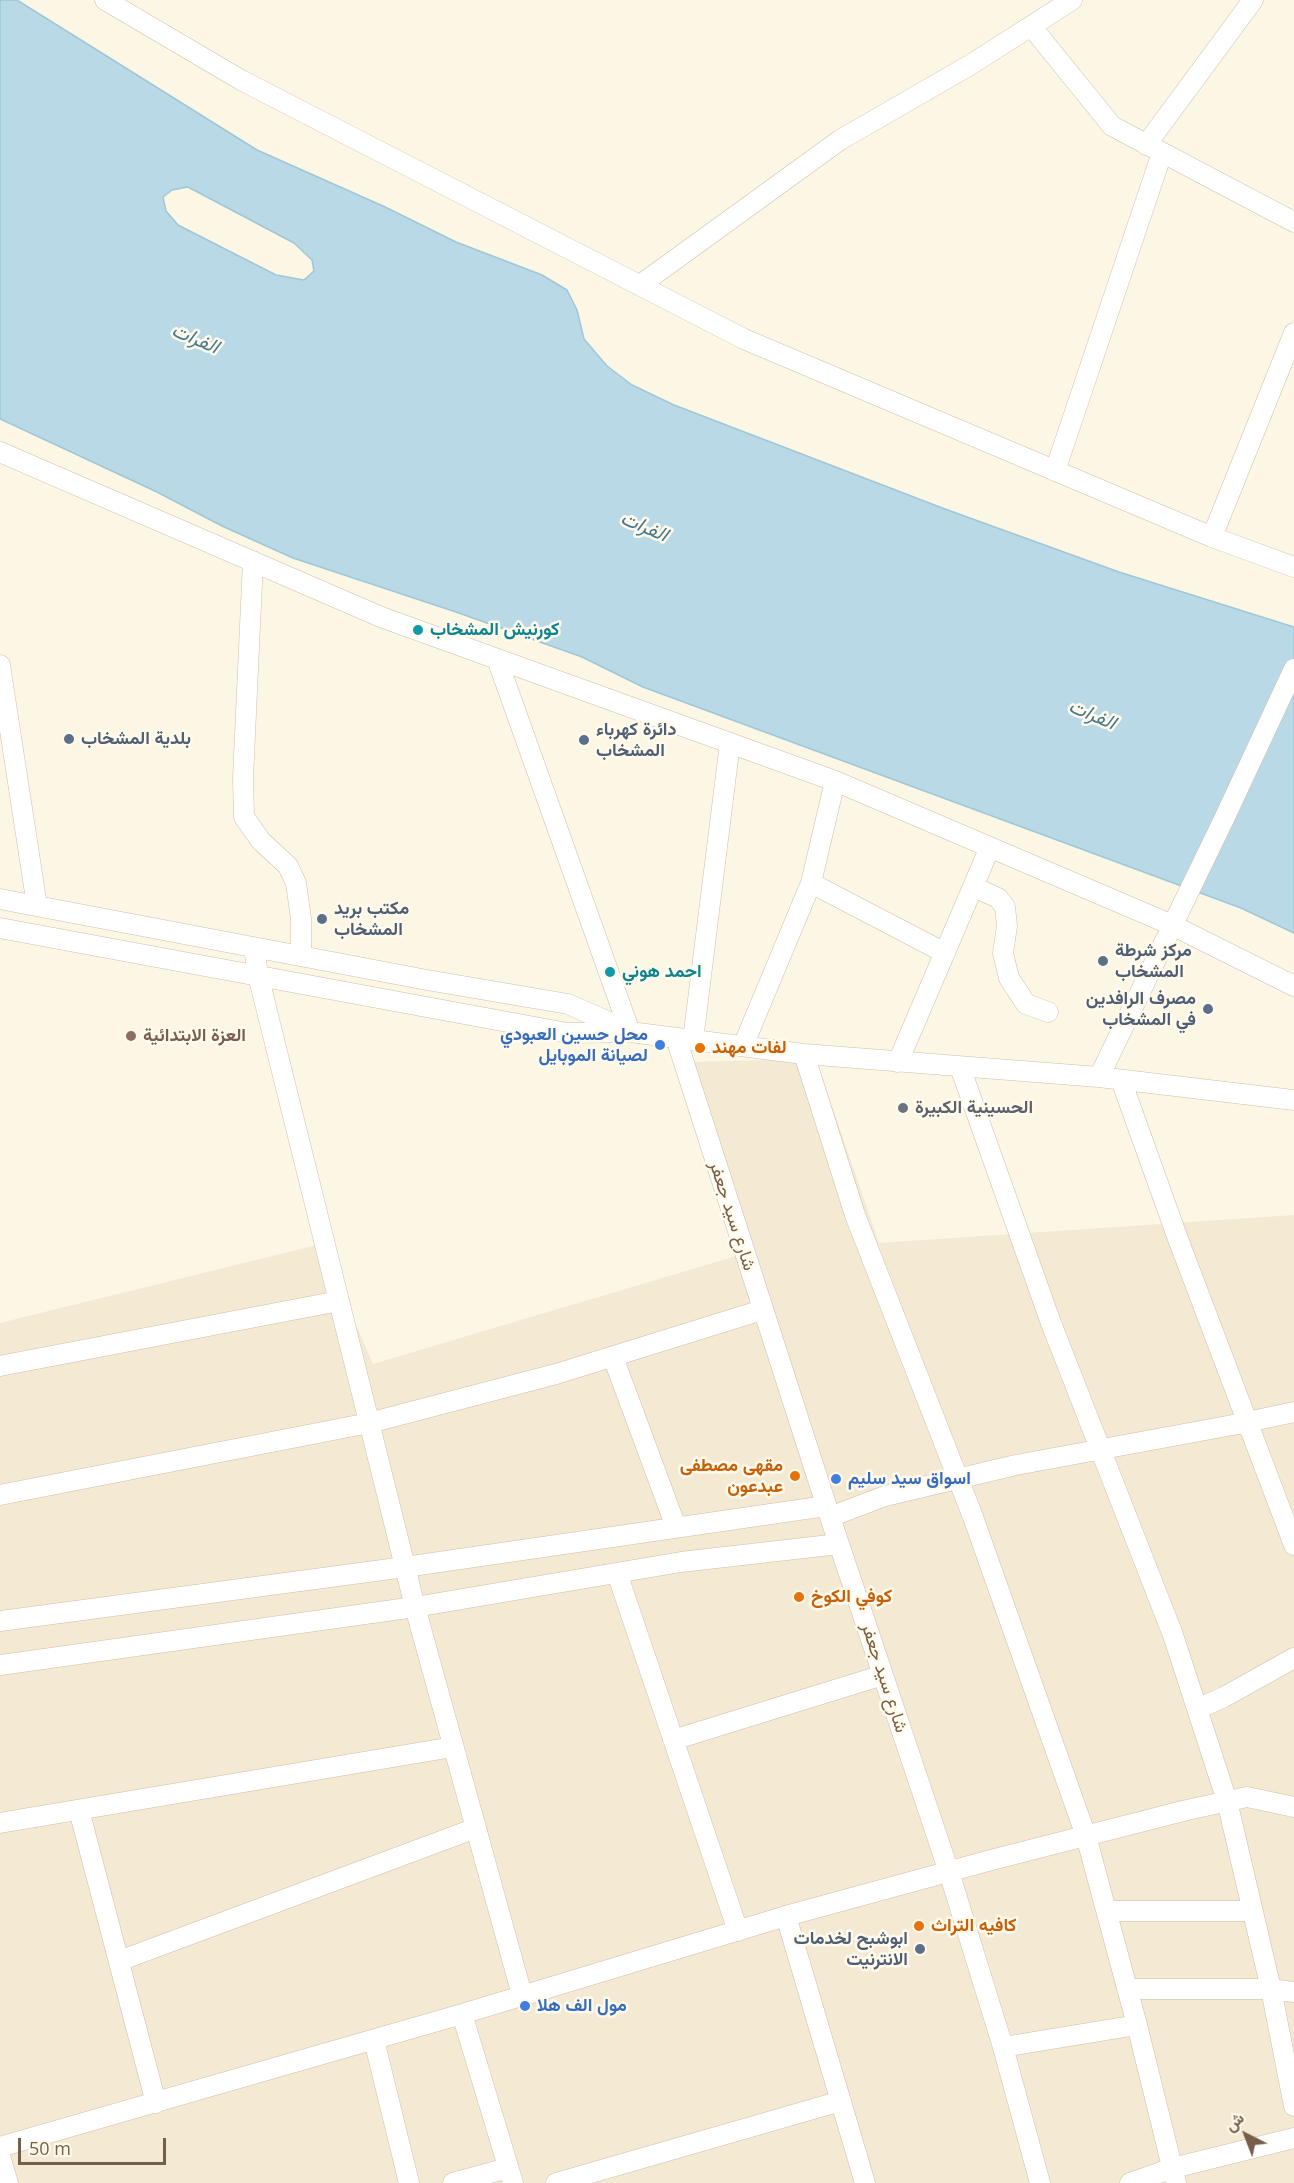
<!DOCTYPE html>
<meta charset="utf-8">
<style>
body{margin:0}
#map{position:relative;width:1294px;height:2183px;overflow:hidden;background:#fcf6e5;font-family:"Open Sans",Vazirmatn,sans-serif}
canvas{display:block}
.north{position:absolute;left:1216px;top:2105px;width:60px;height:60px;-webkit-text-stroke:4px #fffaeb;paint-order:stroke;rotate:318deg;font-size:16px;font-weight:700;line-height:24px;text-align:center;color:#755f4a}
.north::after{content:'';display:block;margin:auto;width:21px;height:27px;background:#755f4a;clip-path:polygon(50% 0,100% 100%,50% 72%,0 100%)}
.scale{position:absolute;left:18px;top:2138px;width:148px;height:27px;box-sizing:border-box;border:3px solid #755f4a;border-top:0;padding-left:8px;font-size:18px;line-height:21px;white-space:nowrap;color:#755f4a;-webkit-text-stroke:4px #fffaeb;paint-order:stroke}
</style>
<div id="map">
<canvas width="1294" height="2183"></canvas>
<div class="north">ش</div>
<div class="scale">50 m</div>
</div>
<script>
const context = document.querySelector('canvas').getContext('2d');
context.lineJoin = 'round';
function fillPath(path, color) { context.fillStyle = color; context.fill(path, 'evenodd'); }
const poly = rows => new Path2D(rows.map(r => 'M' + r).join(''));
function trace(path, color, width, dash) { context.strokeStyle = color; context.lineWidth = width; context.lineCap = dash ? 'butt' : 'round'; context.setLineDash(dash || []); context.stroke(path); }
function label(font, color, halo, rows, align = 'center') {
  context.font = font + ' "Open Sans",Vazirmatn,sans-serif'; context.lineWidth = 5; context.setLineDash([]); context.textBaseline = 'middle'; context.strokeStyle = halo; context.fillStyle = color; for (const [text, x, y, turn = 0] of rows) {
    context.save(); context.translate(x, y); context.rotate((+turn || 0) * Math.PI / 180); context.textAlign = isNaN(turn) ? turn : align; if (halo) context.strokeText(text, 0, 0); context.fillText(text, 0, 0); context.restore();
  }
}
const residential = poly([
 [816,1059,879,1243,1294,1215,1294,2183,0,2183,0,1323,321,1244,373,1364,743,1254,688,1062]
]);
const water = poly([
 [0,0,17,0,257,150,383,206,456,242,542,275,567,290,577,310,584,339,607,366,632,385,674,405,945,509,1119,572,1294,627,1294,933,1241,908,643,687,582,657,456,612,293,558,222,526,157,492,0,419,0,0],
 [188,187,294,243,312,260,314,271,304,280,276,275,178,225,166,211,163,197,172,190,188,187]
]);
const minor = poly([
 [105,0,241,80,744,339,1212,537,1294,567],
 [1031,26,1112,126,1294,222],
 [1146,145,1253,0],
 [640,285,840,140,970,65,1072,0],
 [0,452,381,617,835,781,1172,925,1294,986],
 [1055,471,1162,153],
 [1212,537,1294,333],
 [253,561,243,778,244,817,261,841,288,866,296,883,301,919,301,956],
 [497,659,630,1032],
 [0,665,37,906],
 [811,883,945,953],
 [974,887,998,898,1005,907,1007,926,1003,953,1009,978,1026,1004,1048,1012],
 [0,899,427,980,568,1004,625,1029],
 [0,928,567,1033,630,1032,804,1054,1099,1077,1294,1100],
 [254,948,258,975,415,1607,522,1995],
 [676,1038,830,1517,949,1872,1003,2047,1040,2183],
 [693,1040,730,743],
 [743,1046,811,883,835,781],
 [804,1054,855,1215,973,1517,1086,1836,1137,2025,1176,2183],
 [898,1062,990,847],
 [960,1067,1051,1323,1173,1635,1227,1801,1271,1989,1294,2106],
 [1099,1077,1224,819,1294,669],
 [1121,1080,1178,1239,1294,1545],
 [613,1357,676,1527],
 [0,1366,339,1301],
 [0,1495,369,1423,556,1374,762,1310],
 [830,1517,885,1496,1016,1465,1238,1424,1294,1412],
 [617,1573,738,1931],
 [0,1621,405,1567,826,1506],
 [0,1665,415,1607,681,1562,839,1544],
 [1197,1709,1224,1697,1294,1658],
 [673,1740,883,1675],
 [79,1810,156,2103],
 [0,1823,453,1747],
 [1107,1911,1253,1911],
 [786,1916,865,2183],
 [119,1961,476,1828],
 [1127,1989,1271,1989,1294,1992],
 [462,2014,513,2183],
 [374,2040,409,2183],
 [1003,2047,1137,2025],
 [0,2147,462,2014,786,1916,995,1859,1187,1810,1247,1797,1294,1807],
 [0,2156,8,2183],
 [453,2183,508,2168],
 [556,2183,841,2101],
 [1130,2183,1173,2168,1294,2138]
]);
const markers = [
 [418,630,6,"#0f9aa8"],
 [69,739,6,"#5c6f8a"],
 [584,740,6,"#5c6f8a"],
 [322,919,6,"#5c6f8a"],
 [1103,961,6,"#5c6f8a"],
 [610,972,6,"#0f9aa8"],
 [1208,1009,6,"#5c6f8a"],
 [131,1036,6,"#8d6e63"],
 [660,1045,6,"#3f7fe0"],
 [700,1048,6,"#e8710a"],
 [903,1108,6,"#6b7280"],
 [795,1476,6,"#e8710a"],
 [836,1479,6,"#3f7fe0"],
 [799,1597,6,"#e8710a"],
 [919,1926,6,"#e8710a"],
 [920,1949,6,"#5c6f8a"],
 [525,2006,6,"#3f7fe0"]
];
const cultureNames = [
 ["كورنيش المشخاب",430,630],
 ["احمد هوني",622,972]
];
const serviceNames = [
 ["دائرة كهرباء",596,730],
 ["المشخاب",596,751],
 ["بلدية المشخاب",81,739],
 ["مكتب بريد",334,909],
 ["المشخاب",334,930],
 ["مركز شرطة",1115,951],
 ["المشخاب",1115,972],
 ["مصرف الرافدين",1196,999,"right"],
 ["في المشخاب",1196,1020,"right"],
 ["ابوشبح لخدمات",908,1939,"right"],
 ["الانترنيت",908,1960,"right"]
];
const shopNames = [
 ["محل حسين العبودي",648,1035,"right"],
 ["لصيانة الموبايل",648,1056,"right"],
 ["اسواق سيد سليم",848,1479],
 ["مول الف هلا",537,2006]
];
const educationNames = [
 ["العزة الابتدائية",143,1036]
];
const foodNames = [
 ["لفات مهند",712,1048],
 ["مقهى مصطفى",783,1466,"right"],
 ["عبدعون",783,1487,"right"],
 ["كوفي الكوخ",811,1597],
 ["كافيه التراث",931,1926]
];
const worshipNames = [
 ["الحسينية الكبيرة",915,1108]
];
const streetNames = [
 ["شارع سيد جعفر",732,1216,72],
 ["شارع سيد جعفر",884,1678,72]
];
const waterNames = [
 ["الفرات",195,339,23],
 ["الفرات",644,527,23],
 ["الفرات",1092,715,23]
];
fillPath(residential, '#f4e9d3');
fillPath(water, '#b9d9e6');
trace(water, '#9fc7d7', 1.5);
trace(minor, '#cebfab', 21);
trace(minor, '#fff', 20);
for (const [x, y, r, color] of markers) { const dot = new Path2D(); dot.arc(x, y, r, 0, 2 * Math.PI); context.fillStyle = color; context.fill(dot); trace(dot, '#fffaeb', 2); }
label('bold 18px', '#0d838f', '#fffaeb', cultureNames, 'left');
label('bold 18px', '#4e5e75', '#fffaeb', serviceNames, 'left');
label('bold 18px', '#366cbe', '#fffaeb', shopNames, 'left');
label('bold 18px', '#785e54', '#fffaeb', educationNames, 'left');
label('bold 18px', '#c56008', '#fffaeb', foodNames, 'left');
label('bold 18px', '#5b616d', '#fffaeb', worshipNames, 'left');
label('18px', '#755f4a', '#fffaeb', streetNames);
label('italic 20px', '#47798f', '#fffaeb', waterNames);
</script>
